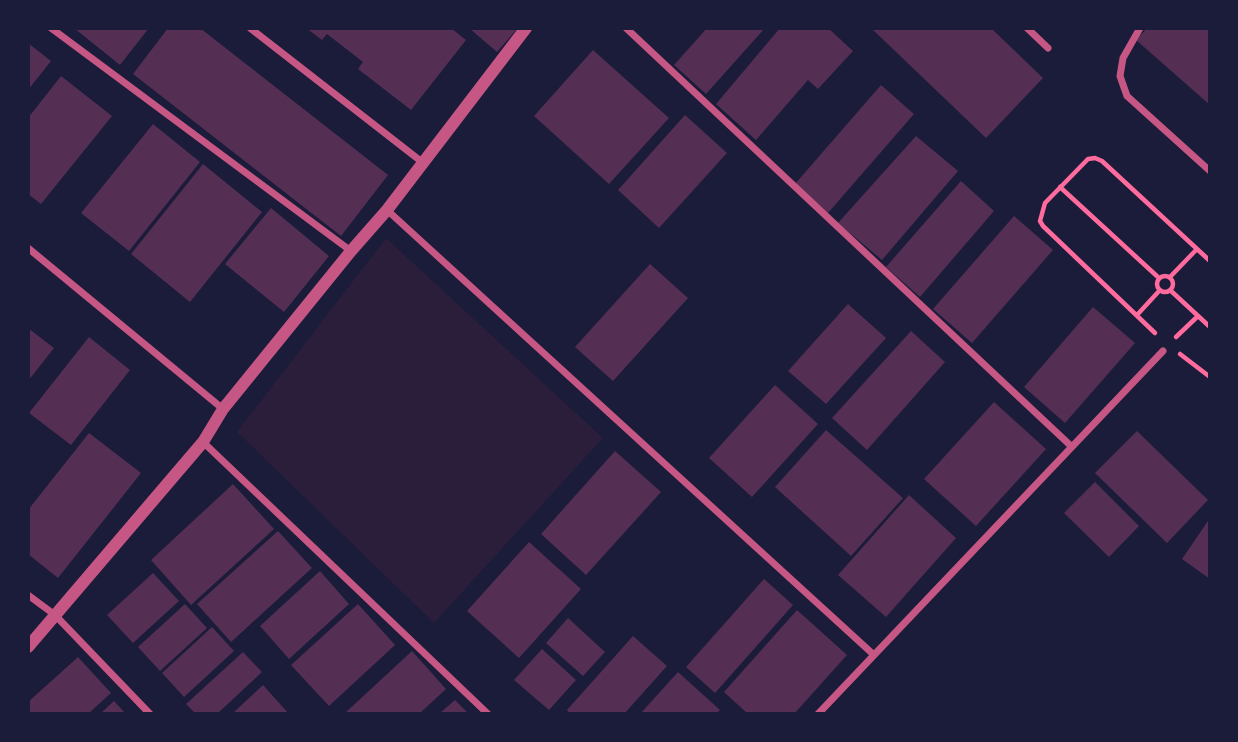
<!DOCTYPE html>
<style>
body{margin:0}
#map{position:relative;width:1238px;height:742px;overflow:hidden;background:#1b1b3a;font-family:Commissioner,sans-serif}
canvas{display:block}
.frame{position:absolute;inset:0;border:30px solid #1b1b3a;pointer-events:none}
</style>
<div id="map">
<canvas width="1238" height="742"></canvas>
<div class="frame"></div>
</div>
<script>
const context = document.querySelector('canvas').getContext('2d');
context.lineJoin = 'round';
function fillPath(path, color) { context.fillStyle = color; context.fill(path, 'evenodd'); }
const poly = rows => new Path2D(rows.map(r => 'M' + r).join(''));
function trace(path, color, width, dash) { context.strokeStyle = color; context.lineWidth = width; context.lineCap = dash ? 'butt' : 'round'; context.setLineDash(dash || []); context.stroke(path); }
const green = poly([
 [386,238,603,438,434,623,237,432]
]);
const building = poly([
 [74,28,149,28,120,65],
 [168,28,200,28,388,175,341,236,133,74],
 [306,28,451,28,466,40,411,110,358,69,363,62,327,34,322,40],
 [469,28,518,28,497,52],
 [707,28,765,28,706,94,674,65],
 [780,28,828,28,853,51,818,89,808,80,756,140,716,104],
 [871,28,991,28,1043,78,986,138],
 [1147,28,1210,28,1210,105,1136,40],
 [28,43,51,61,28,90],
 [593,50,669,118,609,184,534,116],
 [61,76,112,116,41,204,28,194,28,118],
 [881,85,914,114,828,213,795,184],
 [685,115,727,153,659,228,618,190],
 [153,124,200,162,129,251,81,213],
 [916,136,958,171,882,260,838,223],
 [203,164,262,212,190,302,131,254],
 [961,181,994,211,920,297,886,267],
 [271,208,329,256,284,312,225,264],
 [1014,216,1053,250,972,343,933,309],
 [650,264,688,298,613,381,575,347],
 [848,304,886,338,826,404,788,371],
 [1093,307,1135,343,1065,423,1024,387],
 [28,328,54,348,28,381],
 [911,331,945,362,867,450,832,418],
 [89,337,130,370,71,445,29,413],
 [775,385,818,424,752,497,709,458],
 [994,402,1046,449,976,526,924,479],
 [826,430,903,498,851,556,775,487],
 [1137,431,1208,500,1167,543,1095,473],
 [89,433,141,473,58,578,28,554,28,510],
 [615,451,661,492,586,575,541,534],
 [1095,482,1139,526,1109,557,1064,513],
 [233,484,274,529,191,605,151,560],
 [909,495,956,538,886,617,838,575],
 [1210,518,1210,579,1182,559],
 [278,531,312,568,231,642,197,604],
 [529,542,581,589,519,658,467,611],
 [320,571,349,604,289,659,260,626],
 [153,573,179,601,133,643,107,615],
 [764,579,793,605,715,693,686,667],
 [185,604,207,628,160,671,138,647],
 [358,604,395,645,329,706,291,665],
 [797,610,847,655,794,714,748,714,724,692],
 [568,618,605,652,583,676,546,643],
 [212,627,234,651,184,697,162,673],
 [633,636,667,666,624,714,570,714,567,710],
 [542,649,576,680,549,710,514,680],
 [412,651,446,689,419,714,344,714],
 [243,652,262,672,217,714,196,714,186,704],
 [78,657,111,693,88,714,28,714,28,702],
 [678,672,720,710,716,714,640,714],
 [263,685,289,714,232,714],
 [455,700,469,714,439,714],
 [114,701,126,714,100,714]
]);
const path = poly([
 [1060,187,1159,278],
 '1157 284a8 8 0 1 1 16 0a8 8 0 1 1-16 0Z',
 [1170,277,1197,249],
 [1170,290,1210,327],
 [1137,315,1160,290],
 [1155,333,1043,226,1040,221,1045,203,1088,159,1095,158,1102,161,1210,261],
 [1176,337,1198,316],
 [1180,354,1210,377]
]);
const minor = poly([
 [51,28,351,251],
 [250,28,422,162],
 [626,28,1071,446],
 [1027,28,1048,48],
 [1140,28,1123,58,1120,76,1127,96,1210,171],
 [387,210,874,655],
 [28,248,223,409],
 [203,442,488,714],
 [28,595,55,615,150,714],
 [818,714,1163,351]
]);
const tertiary = poly([
 [28,647,203,442,223,409,351,251,387,210,526,28]
]);
fillPath(green, '#2a1e3b');
fillPath(building, '#542f53');
trace(path, '#ff6b9d', 4.5);
trace(minor, '#c65784', 7);
trace(tertiary, '#c65784', 12);
</script>
